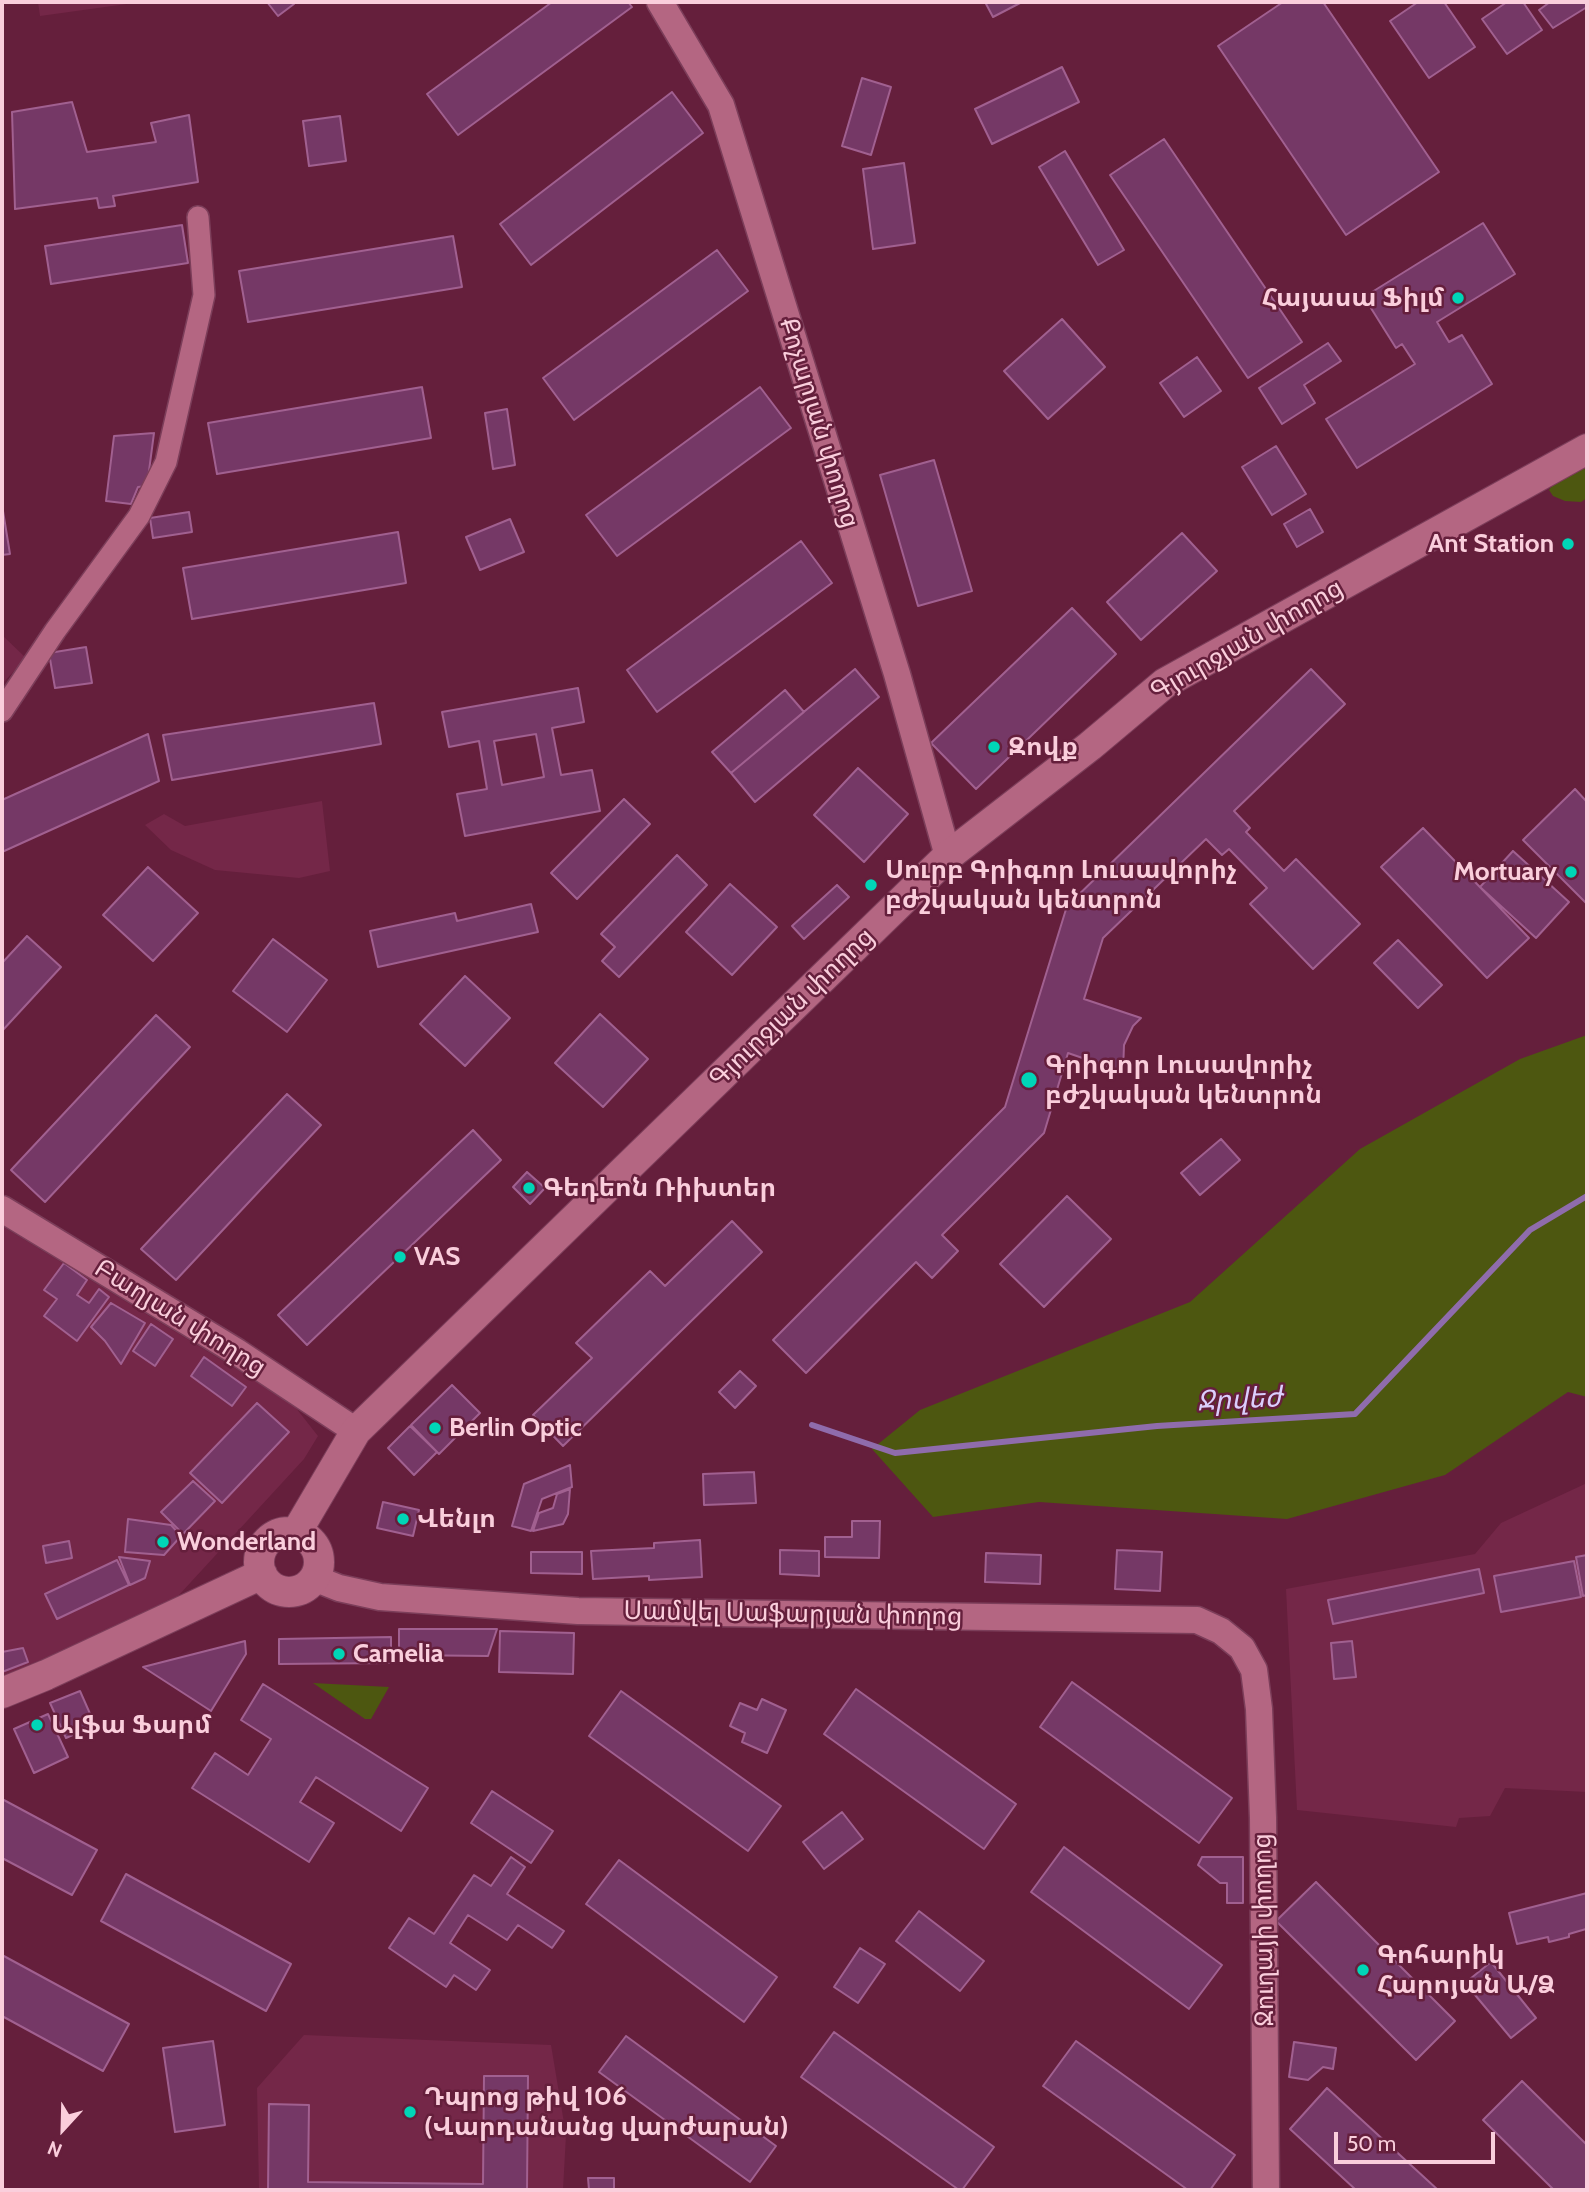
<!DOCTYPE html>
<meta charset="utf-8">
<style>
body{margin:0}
#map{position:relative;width:1589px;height:2192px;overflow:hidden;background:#651f3c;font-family:Cabin,sans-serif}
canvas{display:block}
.frame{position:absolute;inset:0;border:4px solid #facedc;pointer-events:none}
.north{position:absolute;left:28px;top:2094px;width:70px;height:70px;-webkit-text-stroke:5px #651f3c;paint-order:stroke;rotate:202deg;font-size:19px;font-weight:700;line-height:28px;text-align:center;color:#facedc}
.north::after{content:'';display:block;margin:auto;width:24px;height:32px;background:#facedc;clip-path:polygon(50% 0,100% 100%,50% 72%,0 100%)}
.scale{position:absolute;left:1334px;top:2132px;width:161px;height:32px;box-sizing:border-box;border:4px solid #facedc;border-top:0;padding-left:9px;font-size:21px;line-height:24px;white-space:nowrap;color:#facedc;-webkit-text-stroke:5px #651f3c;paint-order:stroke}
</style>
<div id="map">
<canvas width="1589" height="2192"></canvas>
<div class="frame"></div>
<div class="north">N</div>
<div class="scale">50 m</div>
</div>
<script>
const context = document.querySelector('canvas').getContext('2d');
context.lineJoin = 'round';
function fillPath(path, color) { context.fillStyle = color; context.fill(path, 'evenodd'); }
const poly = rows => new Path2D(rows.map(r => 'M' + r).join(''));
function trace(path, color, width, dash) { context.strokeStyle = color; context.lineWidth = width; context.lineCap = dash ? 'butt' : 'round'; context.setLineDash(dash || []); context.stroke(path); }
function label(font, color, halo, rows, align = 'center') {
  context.font = font + ' Cabin,"Noto Sans Armenian",sans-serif'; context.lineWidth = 5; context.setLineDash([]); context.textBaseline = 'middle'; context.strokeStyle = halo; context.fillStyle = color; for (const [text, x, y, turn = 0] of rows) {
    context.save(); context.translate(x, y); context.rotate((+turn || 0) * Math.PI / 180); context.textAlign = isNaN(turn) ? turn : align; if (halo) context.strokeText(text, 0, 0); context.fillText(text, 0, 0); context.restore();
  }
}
const built = poly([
 [38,2,141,2,40,16],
 [2,635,26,658,2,684],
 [322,801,330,871,299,878,215,870,171,850,145,825,164,814,185,826],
 [2,1226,292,1403,318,1436,304,1459,168,1607,2,1682],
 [1587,1483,1587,1792,1505,1788,1490,1816,1459,1818,1456,1827,1297,1810,1286,1589,1475,1554,1501,1523],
 [304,2035,551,2045,566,2135,563,2190,259,2190,257,2088]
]);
const green = poly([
 [1587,467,1587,498,1581,502,1565,501,1553,496,1549,490,1554,483],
 [1587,1035,1587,1397,1568,1392,1445,1475,1287,1519,1039,1502,933,1517,872,1449,920,1410,1190,1302,1360,1149,1520,1059],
 [313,1683,389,1687,371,1719,365,1719]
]);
const stream = poly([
 [812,1425,895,1453,1157,1426,1355,1414,1530,1230,1587,1196]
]);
const building = poly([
 [267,2,293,2,294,4,278,16,267,2],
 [552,2,628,2,632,7,458,135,427,94,552,2],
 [985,2,1022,2,993,17,985,2],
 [1283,2,1323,2,1439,172,1346,235,1218,46,1283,2],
 [1418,2,1444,2,1475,47,1429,78,1390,21,1418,2],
 [1507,2,1523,2,1542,30,1507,54,1482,19,1507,2],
 [1550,2,1587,2,1587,7,1553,28,1539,10,1550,2],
 [1062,67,1079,102,992,144,975,109,1062,67],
 [862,78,891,87,871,155,842,146,862,78],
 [672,92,703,133,531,265,500,224,672,92],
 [72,102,87,152,156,142,151,123,189,115,198,182,113,196,115,206,99,208,97,198,15,209,12,112,72,102],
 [340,116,346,161,309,166,303,121,340,116],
 [1164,139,1302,342,1248,378,1110,175,1164,139],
 [1065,151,1124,250,1098,265,1039,167,1065,151],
 [904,163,915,243,873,249,863,169,904,163],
 [1483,223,1515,274,1437,322,1449,342,1462,335,1492,384,1357,468,1326,419,1415,364,1402,344,1396,348,1364,297,1483,223],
 [182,225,188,263,51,284,45,246,182,225],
 [453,236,462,287,248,322,239,271,453,236],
 [717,250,748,291,574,420,543,378,717,250],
 [1062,319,1105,367,1048,419,1004,371,1062,319],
 [1328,343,1341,361,1304,385,1315,403,1282,424,1259,388,1328,343],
 [1197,357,1221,391,1184,417,1160,383,1197,357],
 [422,387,431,438,217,474,208,423,422,387],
 [760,387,791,428,617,556,586,515,760,387],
 [507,409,515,465,493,469,485,413,507,409],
 [154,433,147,486,138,487,131,504,106,501,114,436,154,433],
 [1276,446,1306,494,1272,515,1242,467,1276,446],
 [934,460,972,591,918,606,880,475,934,460],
 [2,505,10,554,2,555,2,505],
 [1310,509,1323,532,1297,547,1284,524,1310,509],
 [189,512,192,532,153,538,150,518,189,512],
 [510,519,524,552,480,570,466,537,510,519],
 [398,532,406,583,192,619,183,568,398,532],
 [1182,533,1217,571,1141,640,1107,602,1182,533],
 [801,541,832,583,657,712,627,670,801,541],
 [1072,608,1116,654,976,789,931,743,1072,608],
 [86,647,92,683,55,688,49,653,86,647],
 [855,669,879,697,755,802,731,773,855,669],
 [1311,669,1345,704,1234,811,1250,828,1246,832,1284,871,1296,859,1360,924,1313,969,1250,904,1267,888,1229,849,1222,855,1206,839,1103,938,1084,999,1141,1018,1133,1026,1124,1045,1123,1072,1068,1053,1044,1133,942,1235,958,1251,932,1278,916,1262,806,1373,773,1340,1005,1107,1067,906,1311,669],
 [578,688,584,722,552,728,561,775,592,770,600,811,465,836,457,794,487,789,479,741,449,747,442,712,578,688],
 [536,734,544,777,502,785,494,741,536,734],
 [785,690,804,712,731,773,712,752,785,690],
 [374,703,381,744,172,780,163,735,374,703],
 [148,734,159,781,2,852,2,800,148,734],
 [858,768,908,814,864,862,814,815,858,768],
 [1575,789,1587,802,1587,904,1523,840,1575,789],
 [624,799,650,824,577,899,551,873,624,799],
 [1423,828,1529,938,1487,978,1381,867,1423,828],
 [1513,851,1569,902,1536,938,1480,887,1513,851],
 [677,855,707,885,619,977,602,961,615,947,601,934,677,855],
 [148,867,198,913,153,961,103,915,148,867],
 [730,884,777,927,732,975,686,932,730,884],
 [837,885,849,897,804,939,792,926,837,885],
 [531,904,538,932,378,967,370,931,455,913,457,921,531,904],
 [27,936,61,967,2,1031,2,963,27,936],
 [273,939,327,980,287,1032,233,991,273,939],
 [1398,940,1442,985,1418,1008,1374,963,1398,940],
 [465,976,510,1018,465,1066,420,1024,465,976],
 [600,1014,648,1059,603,1107,555,1063,600,1014],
 [156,1015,190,1047,45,1202,11,1170,156,1015],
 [287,1094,321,1125,176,1280,141,1249,287,1094],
 [473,1130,501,1160,307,1345,278,1315,473,1130],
 [1221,1139,1240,1160,1200,1195,1181,1173,1221,1139],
 [527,1172,545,1188,530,1204,513,1187,527,1172],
 [1067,1196,1111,1239,1044,1307,1000,1264,1067,1196],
 [732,1221,762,1252,563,1446,533,1415,592,1358,576,1343,650,1271,665,1286,732,1221],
 [64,1263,87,1280,77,1295,89,1303,99,1289,109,1297,77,1341,44,1316,57,1299,44,1290,64,1263],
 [111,1303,145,1323,121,1364,105,1341,91,1327,111,1303],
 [151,1324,173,1339,155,1366,133,1351,151,1324],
 [204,1357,246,1387,232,1406,191,1376,204,1357],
 [740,1371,756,1386,735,1408,719,1392,740,1371],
 [452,1385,480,1413,439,1454,411,1425,452,1385],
 [257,1403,289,1432,222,1503,190,1473,257,1403],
 [410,1426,437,1452,414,1475,388,1448,410,1426],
 [570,1465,572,1487,542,1499,531,1531,512,1526,524,1484,570,1465],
 [754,1472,756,1503,704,1505,703,1474,754,1472],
 [193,1481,215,1501,183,1534,161,1512,193,1481],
 [570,1489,568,1514,563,1524,533,1531,539,1513,553,1508,557,1494,570,1489],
 [383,1502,419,1510,413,1536,377,1528,383,1502],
 [128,1519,171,1525,181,1536,164,1555,125,1552,128,1519],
 [852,1521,880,1521,879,1558,825,1557,825,1537,852,1537,852,1521],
 [700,1540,702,1577,649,1580,649,1576,593,1579,591,1551,654,1548,654,1543,700,1540],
 [69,1541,72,1558,46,1563,43,1546,69,1541],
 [780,1550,819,1551,819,1576,780,1574,780,1550],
 [1117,1550,1162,1552,1160,1591,1115,1589,1117,1550],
 [531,1552,582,1552,582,1574,531,1573,531,1552],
 [986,1553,1041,1555,1040,1584,985,1582,986,1553],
 [1587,1555,1587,1595,1583,1596,1576,1557,1587,1555],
 [119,1557,150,1561,145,1578,130,1585,119,1557],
 [117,1560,129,1585,57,1619,45,1594,117,1560],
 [1574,1561,1581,1597,1501,1612,1494,1576,1574,1561],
 [1479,1569,1484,1593,1333,1624,1328,1600,1479,1569],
 [399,1629,497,1629,488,1656,399,1655,399,1629],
 [500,1631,574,1633,573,1674,499,1672,500,1631],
 [391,1637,391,1663,279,1664,279,1639,391,1637],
 [245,1641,246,1654,211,1711,143,1667,245,1641],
 [1352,1641,1356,1677,1334,1679,1331,1643,1352,1641],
 [23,1648,28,1662,2,1672,2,1652,23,1648],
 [1072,1682,1232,1798,1199,1843,1040,1727,1072,1682],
 [263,1684,428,1788,401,1831,316,1777,300,1802,334,1823,309,1862,192,1788,215,1753,248,1775,271,1739,241,1720,263,1684],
 [856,1689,1016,1804,984,1849,824,1734,856,1689],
 [80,1691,95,1725,66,1738,50,1703,80,1691],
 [621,1691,781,1806,748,1851,589,1736,621,1691],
 [762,1699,786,1710,767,1753,742,1742,745,1733,730,1726,740,1703,757,1710,762,1699],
 [48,1714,68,1757,34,1773,14,1729,48,1714],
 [492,1791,553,1831,531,1863,471,1823,492,1791],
 [2,1799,97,1850,72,1895,2,1858,2,1799],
 [842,1812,863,1839,824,1869,803,1842,842,1812],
 [1064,1847,1222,1965,1189,2009,1031,1892,1064,1847],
 [511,1857,525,1867,507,1894,564,1931,552,1948,518,1925,507,1940,468,1915,450,1943,490,1970,476,1990,454,1975,446,1987,389,1948,409,1918,434,1934,474,1875,491,1886,511,1857],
 [1202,1857,1243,1857,1243,1903,1227,1903,1227,1883,1220,1883,1198,1865,1202,1857],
 [619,1860,777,1977,744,2022,586,1904,619,1860],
 [126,1874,291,1964,266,2011,101,1921,126,1874],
 [1316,1882,1455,2021,1416,2060,1276,1921,1316,1882],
 [1587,1893,1586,1929,1569,1934,1569,1937,1549,1942,1548,1937,1517,1944,1509,1913,1587,1893],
 [919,1911,984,1961,960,1991,896,1941,919,1911],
 [860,1948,885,1964,858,2003,834,1987,860,1948],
 [2,1955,129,2024,103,2071,2,2016,2,1955],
 [1491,1962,1536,2018,1511,2038,1465,1983,1491,1962],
 [834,2032,994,2147,962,2190,959,2190,801,2077,834,2032],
 [626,2036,776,2146,750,2182,599,2072,626,2036],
 [213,2041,225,2125,175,2132,163,2048,213,2041],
 [1076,2041,1235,2155,1210,2190,1188,2190,1043,2086,1076,2041],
 [1294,2042,1336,2048,1333,2069,1323,2067,1308,2080,1289,2077,1294,2042],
 [484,2076,528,2076,527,2190,268,2190,269,2104,309,2105,308,2182,483,2184,484,2076],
 [1522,2081,1587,2145,1587,2190,1554,2190,1483,2120,1522,2081],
 [1327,2088,1438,2190,1356,2190,1290,2129,1327,2088],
 [588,2178,614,2178,614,2190,589,2190,588,2178]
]);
const minor = poly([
 [2,711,55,631,139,516,166,462,204,295,198,217]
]);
const tertiary = poly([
 [660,2,721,105,897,674,948,856],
 [2,1209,237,1352,356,1431],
 [314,1578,339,1588,380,1597,578,1611,1197,1620,1221,1631,1242,1648,1254,1670,1259,1709,1263,1818,1266,2190]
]);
const secondary = poly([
 '259 1562a30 30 0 1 1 60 0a30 30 0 1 1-60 0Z',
 [296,1533,356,1431,948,856,1090,746,1165,683,1587,449],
 [2,1693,46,1675,262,1574]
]);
const markers = [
 [1458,298,7,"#00d5b7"],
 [1568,544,7,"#00d5b7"],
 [994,747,7,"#00d5b7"],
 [1571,872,7,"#00d5b7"],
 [871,885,7,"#00d5b7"],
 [1029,1080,9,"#00d5b7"],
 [529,1188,7,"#00d5b7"],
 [400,1257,7,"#00d5b7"],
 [435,1428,7,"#00d5b7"],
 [403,1519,7,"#00d5b7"],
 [163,1542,7,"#00d5b7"],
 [339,1654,7,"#00d5b7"],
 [37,1725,7,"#00d5b7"],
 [1363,1970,7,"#00d5b7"],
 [410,2112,7,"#00d5b7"]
];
const poiNames = [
 ["Հայասա Ֆիլմ",1444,298,"right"],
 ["Ant Station",1554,544,"right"],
 ["Զովք",1008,747],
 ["Սուրբ Գրիգոր Լուսավորիչ",885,870],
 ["բժշկական կենտրոն",885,900],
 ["Mortuary",1557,872,"right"],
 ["Գրիգոր Լուսավորիչ",1045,1065],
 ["բժշկական կենտրոն",1045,1095],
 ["Գեդեոն Ռիխտեր",543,1188],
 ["VAS",414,1257],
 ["Berlin Optic",449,1428],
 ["Վենլո",417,1519],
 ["Wonderland",177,1542],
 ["Camelia",353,1654],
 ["Ալֆա Ֆարմ",51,1725],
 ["Գոհարիկ",1377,1955],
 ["Հարոյան Ա/Ձ",1377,1985],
 ["Դպրոց թիվ 106",424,2097],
 ["(Վարդանանց վարժարան)",424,2127]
];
const streetNames = [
 ["Քոչարյան փողոց",819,423,73],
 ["Գյուրջյան փողոց",1247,640,-30],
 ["Գյուրջյան փողոց",792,1008,-44],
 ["Բաղյան փողոց",180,1318,32],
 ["Սամվել Սաֆարյան փողոց",793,1614,1],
 ["Ջուղայի փողոց",1264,1930,-91]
];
const waterNames = [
 ["Ջրվեժ",1239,1400,-3]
];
fillPath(built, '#742748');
fillPath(green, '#4d5710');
trace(stream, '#8f6cac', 6);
fillPath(building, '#753866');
trace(building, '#a16090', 2);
trace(minor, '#7c3e5a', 24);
trace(tertiary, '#7c3e5a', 29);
trace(secondary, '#7c3e5a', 32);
trace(minor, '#b46682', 21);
trace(tertiary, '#b46682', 26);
trace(secondary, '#b46682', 30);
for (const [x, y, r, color] of markers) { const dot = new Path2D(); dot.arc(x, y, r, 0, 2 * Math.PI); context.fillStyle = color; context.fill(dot); trace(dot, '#651f3c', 2.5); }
label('bold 26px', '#facedc', '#651f3c', poiNames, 'left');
label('26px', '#facedc', '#651f3c', streetNames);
label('italic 28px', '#dbcefd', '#651f3c', waterNames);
</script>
